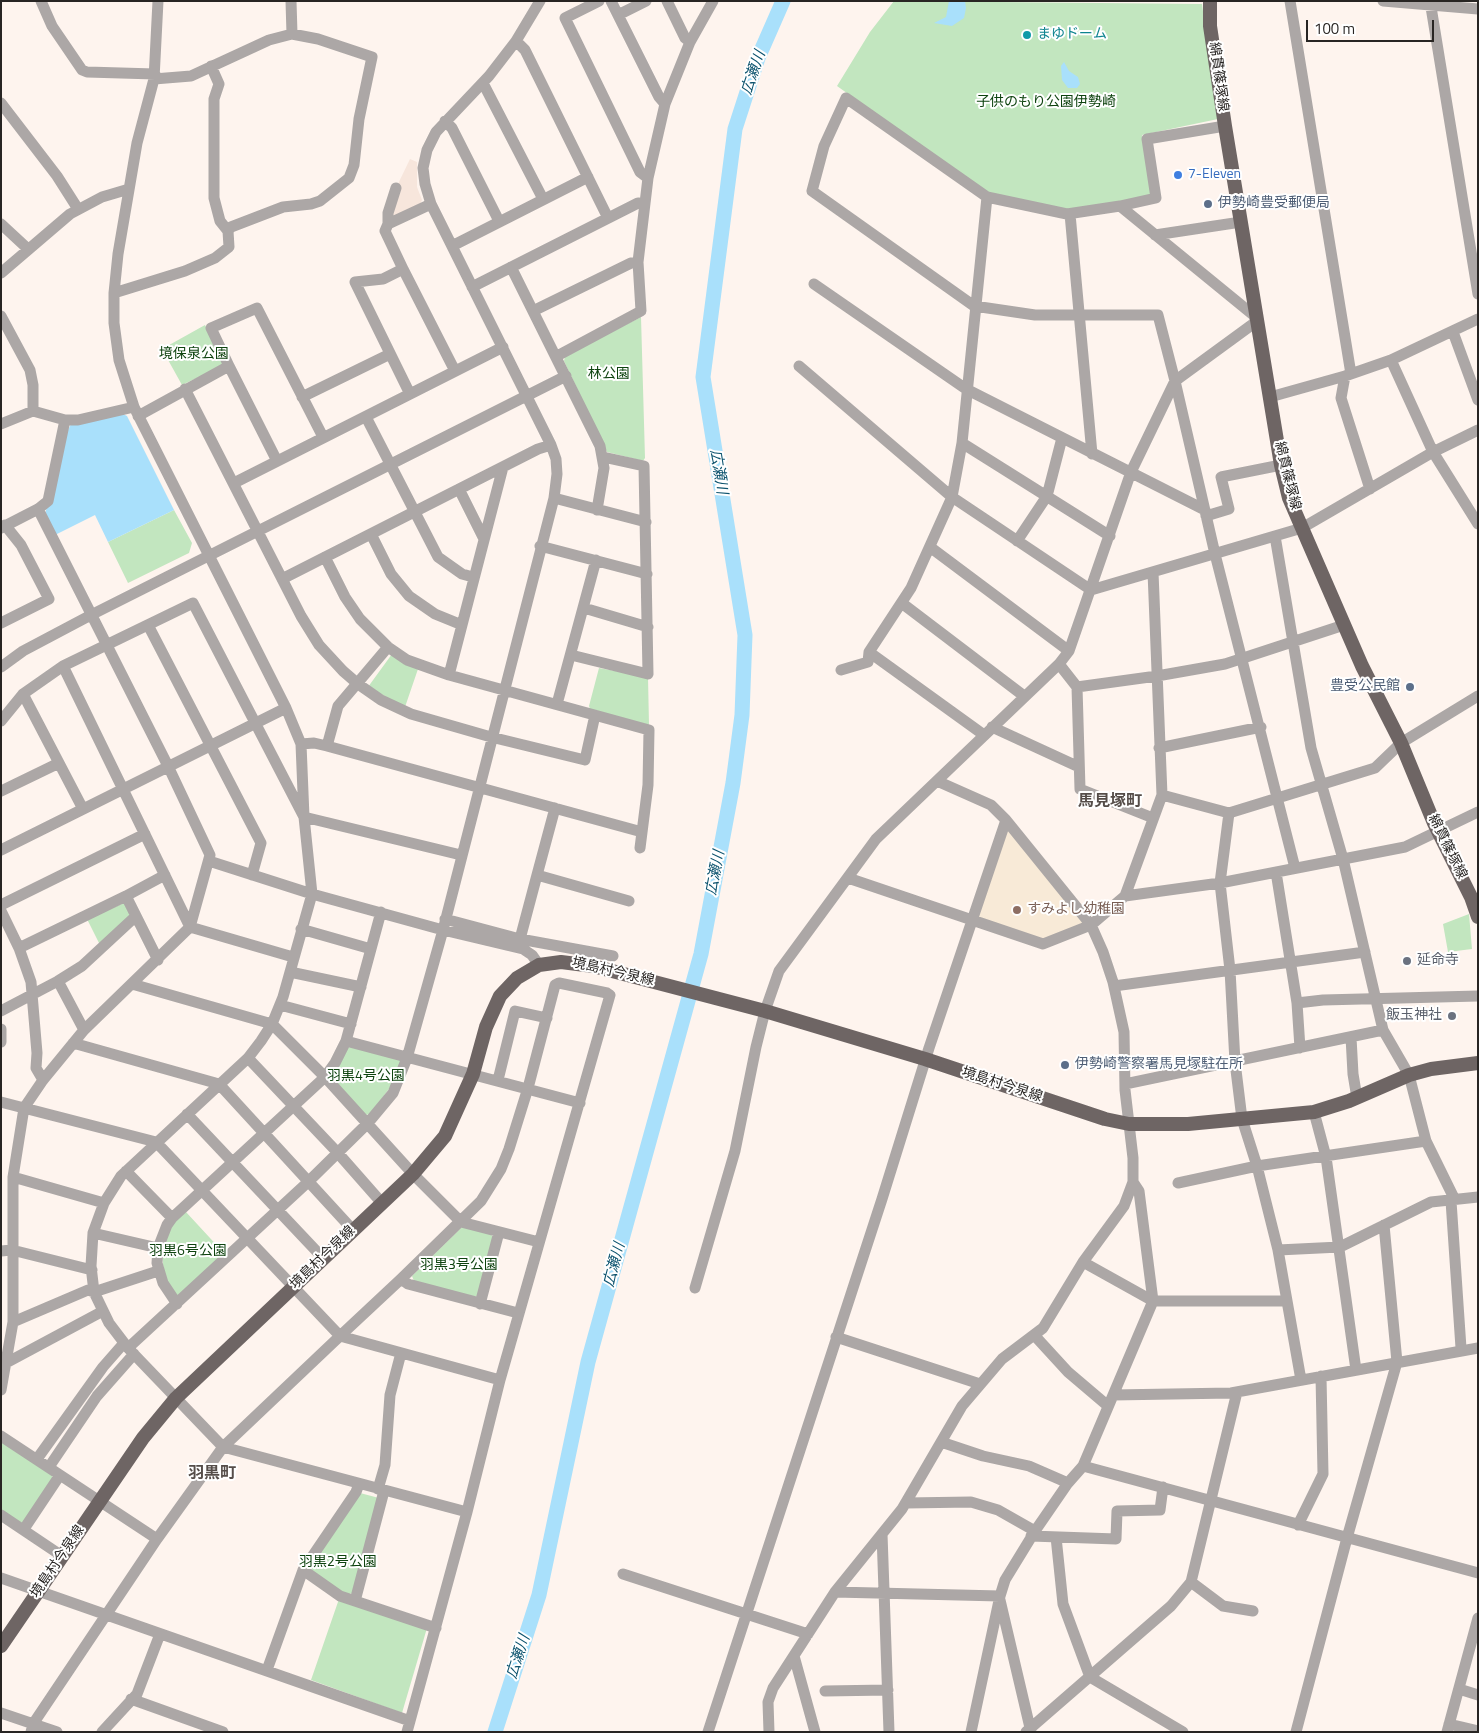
<!DOCTYPE html>
<meta charset="utf-8">
<style>
body{margin:0}
#map{position:relative;width:1479px;height:1733px;overflow:hidden;background:#fef4ee;font-family:"Titillium Web",sans-serif}
canvas{display:block}
.frame{position:absolute;inset:0;border:2px solid #282523;pointer-events:none}
.scale{position:absolute;left:1306px;top:20px;width:128px;height:22px;box-sizing:border-box;border:2px solid #282523;border-top:0;padding-left:6px;font-size:15px;line-height:18px;white-space:nowrap;color:#282523;-webkit-text-stroke:4px #fff;paint-order:stroke}
</style>
<div id="map">
<canvas width="1479" height="1733"></canvas>
<div class="frame"></div>
<div class="scale">100 m</div>
</div>
<script>
const context = document.querySelector('canvas').getContext('2d');
context.lineJoin = 'round';
function fillPath(path, color) { context.fillStyle = color; context.fill(path, 'evenodd'); }
const poly = rows => new Path2D(rows.map(r => 'M' + r).join(''));
function trace(path, color, width, dash) { context.strokeStyle = color; context.lineWidth = width; context.lineCap = dash ? 'butt' : 'round'; context.setLineDash(dash || []); context.stroke(path); }
function label(font, color, halo, rows, align = 'center') {
  context.font = font + ' "Titillium Web","Noto Sans JP",sans-serif'; context.lineWidth = 4; context.setLineDash([]); context.textBaseline = 'middle'; context.strokeStyle = halo; context.fillStyle = color; for (const [text, x, y, turn = 0] of rows) {
    context.save(); context.translate(x, y); context.rotate((+turn || 0) * Math.PI / 180); context.textAlign = isNaN(turn) ? turn : align; if (halo) context.strokeText(text, 0, 0); context.fillText(text, 0, 0); context.restore();
  }
}
const built = poly([
 [410,159,417,162,417,187,422,200,420,205,394,218,390,214,397,186]
]);
const education = poly([
 [1006,826,1083,923,1042,940,978,919]
]);
const green = poly([
 [894,1,1202,4,1218,119,1142,135,1152,196,1067,211,986,192,837,86,870,32],
 [641,317,645,458,643,461,607,452,564,361,565,356],
 [205,325,223,361,222,366,182,385,162,349],
 [174,510,192,543,189,553,128,583,108,542],
 [392,654,418,669,405,707,368,687],
 [599,668,648,677,649,725,590,709,589,706],
 [124,903,130,912,129,918,100,945,87,919],
 [1469,914,1472,949,1448,952,1443,924],
 [353,1046,399,1058,402,1065,396,1079,371,1114,365,1115,331,1078,347,1048],
 [186,1212,222,1251,222,1255,179,1295,174,1295,164,1276,162,1252,172,1224],
 [463,1226,491,1234,493,1238,479,1295,474,1297,414,1281,412,1276],
 [1,1440,52,1475,53,1481,22,1524,1,1510],
 [360,1493,379,1498,353,1593,346,1595,312,1571,310,1564],
 [339,1599,427,1628,402,1713,311,1680]
]);
const water = poly([
 [949,1,965,1,966,8,964,18,952,26,934,23,946,17],
 [1064,62,1069,71,1078,77,1080,84,1077,88,1068,88,1062,80,1061,66],
 [121,413,127,416,174,510,108,542,95,515,55,535,45,514,68,430,71,424]
]);
const river = poly([
 [495,1732,539,1595,588,1362,701,954,733,783,742,715,745,635,703,377,735,129,758,58,783,1]
]);
const minor = poly([
 [41,1,52,26,82,70,87,72,155,74],
 [158,1,154,79,137,143,118,254,114,293,114,323,119,360,134,407,286,708,301,744,304,817,312,894,283,997,272,1024,261,1041,248,1058,121,1176,104,1203,93,1233,91,1266,94,1292,109,1323,128,1348,223,1447,467,1512],
 [291,1,292,34],
 [599,1,565,18,640,172,648,178],
 [611,1,659,97,665,104],
 [667,1,685,38,690,42],
 [1290,1,1351,374],
 [1383,1,1478,9],
 [1431,7,1478,294],
 [618,15,646,1],
 [516,41,525,50,608,218],
 [211,66,219,84,214,99,214,198,220,221,228,231],
 [483,83,543,199],
 [1,103,57,176,78,209],
 [445,121,452,128,499,221],
 [1120,206,1156,198,1147,139,1225,126],
 [1070,214,1092,454],
 [1,224,28,249],
 [388,224,388,213,396,188],
 [1155,235,1241,222],
 [452,246,588,177],
 [511,267,600,446,604,468,597,510],
 [403,269,455,371],
 [1,273,70,214,102,197,129,189],
 [814,284,966,389,1205,510],
 [472,287,638,203,643,204],
 [114,293,185,271,215,258,229,247,228,231,231,227,283,207,311,204,320,201,349,178,354,165,359,119,372,57,318,39,292,34,269,40,191,76,154,79],
 [533,311,631,263,638,262],
 [1,316,30,370,33,385,33,411],
 [1453,332,1478,400],
 [557,356,641,311,638,262,648,178,665,104,690,42,713,1],
 [1391,360,1433,452,1478,524],
 [229,366,277,461],
 [799,366,952,497,1091,590],
 [1345,376,1341,398,1370,489],
 [185,389,301,616,319,645,343,671,358,684,381,700,411,714,491,737,585,760,595,715],
 [410,394,355,282,383,279,403,269,385,231,388,224,431,204],
 [302,397,390,354],
 [1270,397,1345,376,1391,360,1478,319],
 [138,416,229,366,211,328,257,308,323,437],
 [366,417,438,557,462,574,473,577],
 [1,424,33,411,65,420,78,420,134,407],
 [962,443,1110,536],
 [234,483,503,347],
 [459,489,483,537],
 [554,498,646,522],
 [1206,516,1229,509,1221,477,1281,465],
 [1,528,38,509,48,501,65,420],
 [371,534,391,574,409,596,435,614,462,625],
 [1275,536,1311,748,1343,859,1383,1030,1409,1075,1426,1141,1454,1198],
 [1017,541,1047,496,1062,438],
 [540,546,647,574],
 [930,547,1069,651],
 [325,557,345,597,360,619,388,647,407,660,449,675,649,730,648,785,640,848],
 [282,579,538,449,551,445],
 [1091,590,1302,528,1433,452,1478,430],
 [903,604,1024,696],
 [584,608,648,627],
 [1,623,49,599,21,545,5,525],
 [148,625,261,843,252,875],
 [869,652,984,735],
 [571,655,648,674,644,466,603,457],
 [1059,664,1077,687,1157,676,1225,664,1344,625],
 [63,666,190,927,293,957],
 [1,667,23,651,91,615,566,376],
 [841,670,868,662,869,652,911,588,952,497,962,443,987,197],
 [449,675,503,467],
 [1077,687,1080,789,1153,818],
 [23,694,83,809],
 [557,704,596,560],
 [1,721,23,694,63,666,193,603,304,817,461,855],
 [992,727,1079,767],
 [301,744,314,743,327,746,642,832],
 [327,746,338,706,388,647],
 [1159,748,1261,727],
 [1,791,59,763],
 [1162,795,1229,813],
 [1,850,286,708],
 [209,861,312,894,443,930,523,949,532,955,539,965],
 [1276,872,1297,1003,1300,1048],
 [537,875,555,808],
 [848,878,1043,944,1091,925,1125,896,1162,795,1153,572],
 [126,896,165,875],
 [1125,896,1220,883,1405,847,1478,812],
 [1,905,145,834],
 [1,911,19,948,31,982,37,1053,36,1068,43,1080],
 [445,919,520,939,613,956],
 [301,929,371,949],
 [520,939,537,875,629,901],
 [19,948,126,896,158,960],
 [290,972,361,987],
 [58,981,82,966,136,916],
 [132,984,272,1024,325,1077,413,1174,461,1222,539,1242],
 [1114,986,1365,952],
 [1297,1003,1323,1000,1478,996],
 [280,1005,351,1024],
 [1,1011,58,981,84,1030],
 [1,1029,1,1042],
 [1351,1037,1353,1074,1357,1098],
 [346,1041,580,1103],
 [73,1043,219,1084,352,1229],
 [248,1058,337,1152,381,1202],
 [498,1080,515,1011,547,1018],
 [1125,1084,1383,1030],
 [1,1102,156,1142,340,1336,500,1380,610,995,607,993,559,983,555,985,528,1088,509,1149,501,1169,481,1201,401,1279,340,1336,223,1447,157,1539,33,1724,31,1732],
 [1314,1112,1326,1157,1356,1370],
 [187,1114,322,1257],
 [126,1171,172,1218],
 [13,1177,104,1203],
 [1178,1183,1257,1166,1426,1141],
 [1451,1201,1461,1348],
 [93,1233,158,1248],
 [1278,1250,1340,1247,1431,1202,1478,1197],
 [1,1251,12,1250,92,1270],
 [1083,1262,1153,1301,1287,1301],
 [401,1279,408,1284,518,1313],
 [695,1288,735,1151,756,1047,765,1011,779,971,876,839,1059,664,1069,651,1131,472,1175,381,1253,324,1257,318,1120,206,1067,214,987,197,846,98,824,146,812,191,974,306,1035,315,1158,315,1175,381,1215,554,1295,868],
 [177,1304,163,1283,157,1263,158,1248,167,1225,172,1218,325,1077,335,1063,346,1041,381,912],
 [480,1304,499,1232],
 [13,1322,88,1290,94,1292,158,1271],
 [1035,1336,1068,1372,1108,1406],
 [836,1337,980,1384],
 [128,1348,308,1182,368,1123,393,1093,407,1058,443,930,554,498,557,474,556,459,551,445,431,204,425,184,423,168,427,150,436,132,489,76,516,41,540,1],
 [1,1362,6,1363,103,1311],
 [1301,1380,1278,1250,1257,1166,1242,1119,1235,1062,1230,970,1220,883,1229,813,1375,768,1401,743,1478,696],
 [1,1390,13,1322,13,1177,24,1108,43,1080,84,1030,190,927,210,855,168,766,38,509],
 [1113,1395,1231,1393,1478,1348],
 [1,1436,157,1539],
 [941,1442,983,1456,1029,1466,1068,1483],
 [37,1459,103,1367,124,1343],
 [1083,1466,1478,1573],
 [49,1467,97,1396,134,1354],
 [378,1489,385,1465,390,1395,401,1353],
 [906,1503,971,1502,998,1510,1035,1531],
 [1,1515,62,1556],
 [1298,1525,1323,1474,1321,1376],
 [24,1529,60,1475],
 [882,1534,889,1732],
 [1031,1536,1116,1539,1117,1511,1160,1510,1163,1487],
 [1056,1537,1063,1604,1090,1677,1183,1732],
 [303,1570,340,1596,436,1628],
 [623,1574,808,1634],
 [1,1578,410,1721],
 [1191,1582,1223,1606,1253,1611],
 [835,1592,1000,1596],
 [1000,1600,1031,1732],
 [355,1601,384,1491],
 [794,1656,815,1732],
 [267,1670,303,1570,356,1492,359,1484],
 [1459,1689,1478,1695],
 [825,1691,888,1690],
 [131,1699,223,1732],
 [1,1713,57,1732],
 [1449,1724,1478,1731],
 [102,1732,137,1694,160,1634],
 [407,1732,467,1512,500,1380],
 [708,1732,882,1199,929,1048,1006,820],
 [769,1732,768,1702,773,1688,835,1592,902,1509,962,1406,1002,1359,1043,1328,1083,1262,1124,1206,1133,1182,1133,1158,1125,1090,1124,1032,1113,982,1103,952,1091,925,1006,820,991,805,937,781],
 [971,1732,1000,1596,1005,1580,1035,1531,1068,1483,1083,1466,1153,1301,1139,1191,1133,1182],
 [1026,1732,1171,1606,1191,1582,1237,1392],
 [1296,1732,1347,1538,1397,1362,1384,1225],
 [1447,1732,1478,1618]
]);
const major = poly([
 [1210,1,1210,26,1225,126,1281,465,1289,498,1362,666,1401,743,1434,823,1471,897,1478,917],
 [1,1646,143,1438,176,1398,413,1174,445,1136,473,1074,486,1027,500,996,517,978,539,965,561,962,593,966,765,1011,925,1059,1105,1119,1129,1124,1188,1124,1314,1112,1349,1101,1409,1075,1431,1069,1478,1063]
]);
const markers = [
 [1027,35,5,"#0f9aa8"],
 [1178,175,5,"#3f7fe0"],
 [1208,204,5,"#5c6f8a"],
 [1410,687,5,"#5c6f8a"],
 [1017,910,5,"#8d6e63"],
 [1407,961,5,"#6b7280"],
 [1452,1016,5,"#6b7280"],
 [1065,1065,5,"#5c6f8a"]
];
const cultureNames = [
 ["まゆドーム",1037,35]
];
const streetNames = [
 ["綿貫篠塚線",1218,77,82],
 ["綿貫篠塚線",1287,476,76],
 ["綿貫篠塚線",1447,847,64],
 ["境島村今泉線",613,972,13],
 ["境島村今泉線",1002,1085,18],
 ["境島村今泉線",323,1258,-44],
 ["境島村今泉線",58,1562,-56]
];
const parkNames = [
 ["子供のもり公園伊勢崎",1046,103],
 ["境保泉公園",194,355],
 ["林公園",609,375],
 ["羽黒4号公園",366,1077],
 ["羽黒6号公園",188,1252],
 ["羽黒3号公園",459,1266],
 ["羽黒2号公園",338,1563]
];
const shopNames = [
 ["7-Eleven",1188,175]
];
const serviceNames = [
 ["伊勢崎豊受郵便局",1218,204],
 ["豊受公民館",1400,687,"right"],
 ["伊勢崎警察署馬見塚駐在所",1075,1065]
];
const educationNames = [
 ["すみよし幼稚園",1027,910]
];
const worshipNames = [
 ["延命寺",1417,961],
 ["飯玉神社",1442,1016,"right"]
];
const waterNames = [
 ["広瀬川",754,73,-71],
 ["広瀬川",718,472,81],
 ["広瀬川",716,873,-79],
 ["広瀬川",615,1265,-75],
 ["広瀬川",519,1657,-72]
];
const quarterNames = [
 ["馬見塚町",1110,802],
 ["羽黒町",212,1474]
];
fillPath(built, '#f7e6dc');
fillPath(education, '#f8ead7');
fillPath(green, '#c2e6bf');
fillPath(water, '#a9e0fb');
trace(river, '#a9e0fb', 15);
trace(minor, '#aca7a6', 11);
trace(major, '#6e6564', 14);
for (const [x, y, r, color] of markers) { const dot = new Path2D(); dot.arc(x, y, r, 0, 2 * Math.PI); context.fillStyle = color; context.fill(dot); trace(dot, '#fff', 2); }
label('14px', '#0d838f', '#fff', cultureNames, 'left');
label('14px', '#282523', '#fff', streetNames);
label('14px', '#0e430f', '#fff', parkNames);
label('14px', '#366cbe', '#fff', shopNames, 'left');
label('14px', '#4e5e75', '#fff', serviceNames, 'left');
label('14px', '#785e54', '#fff', educationNames, 'left');
label('14px', '#5b616d', '#fff', worshipNames, 'left');
label('italic 15px', '#0c536e', '#fff', waterNames);
label('bold 16px', '#554d49', '#fff', quarterNames);
</script>
